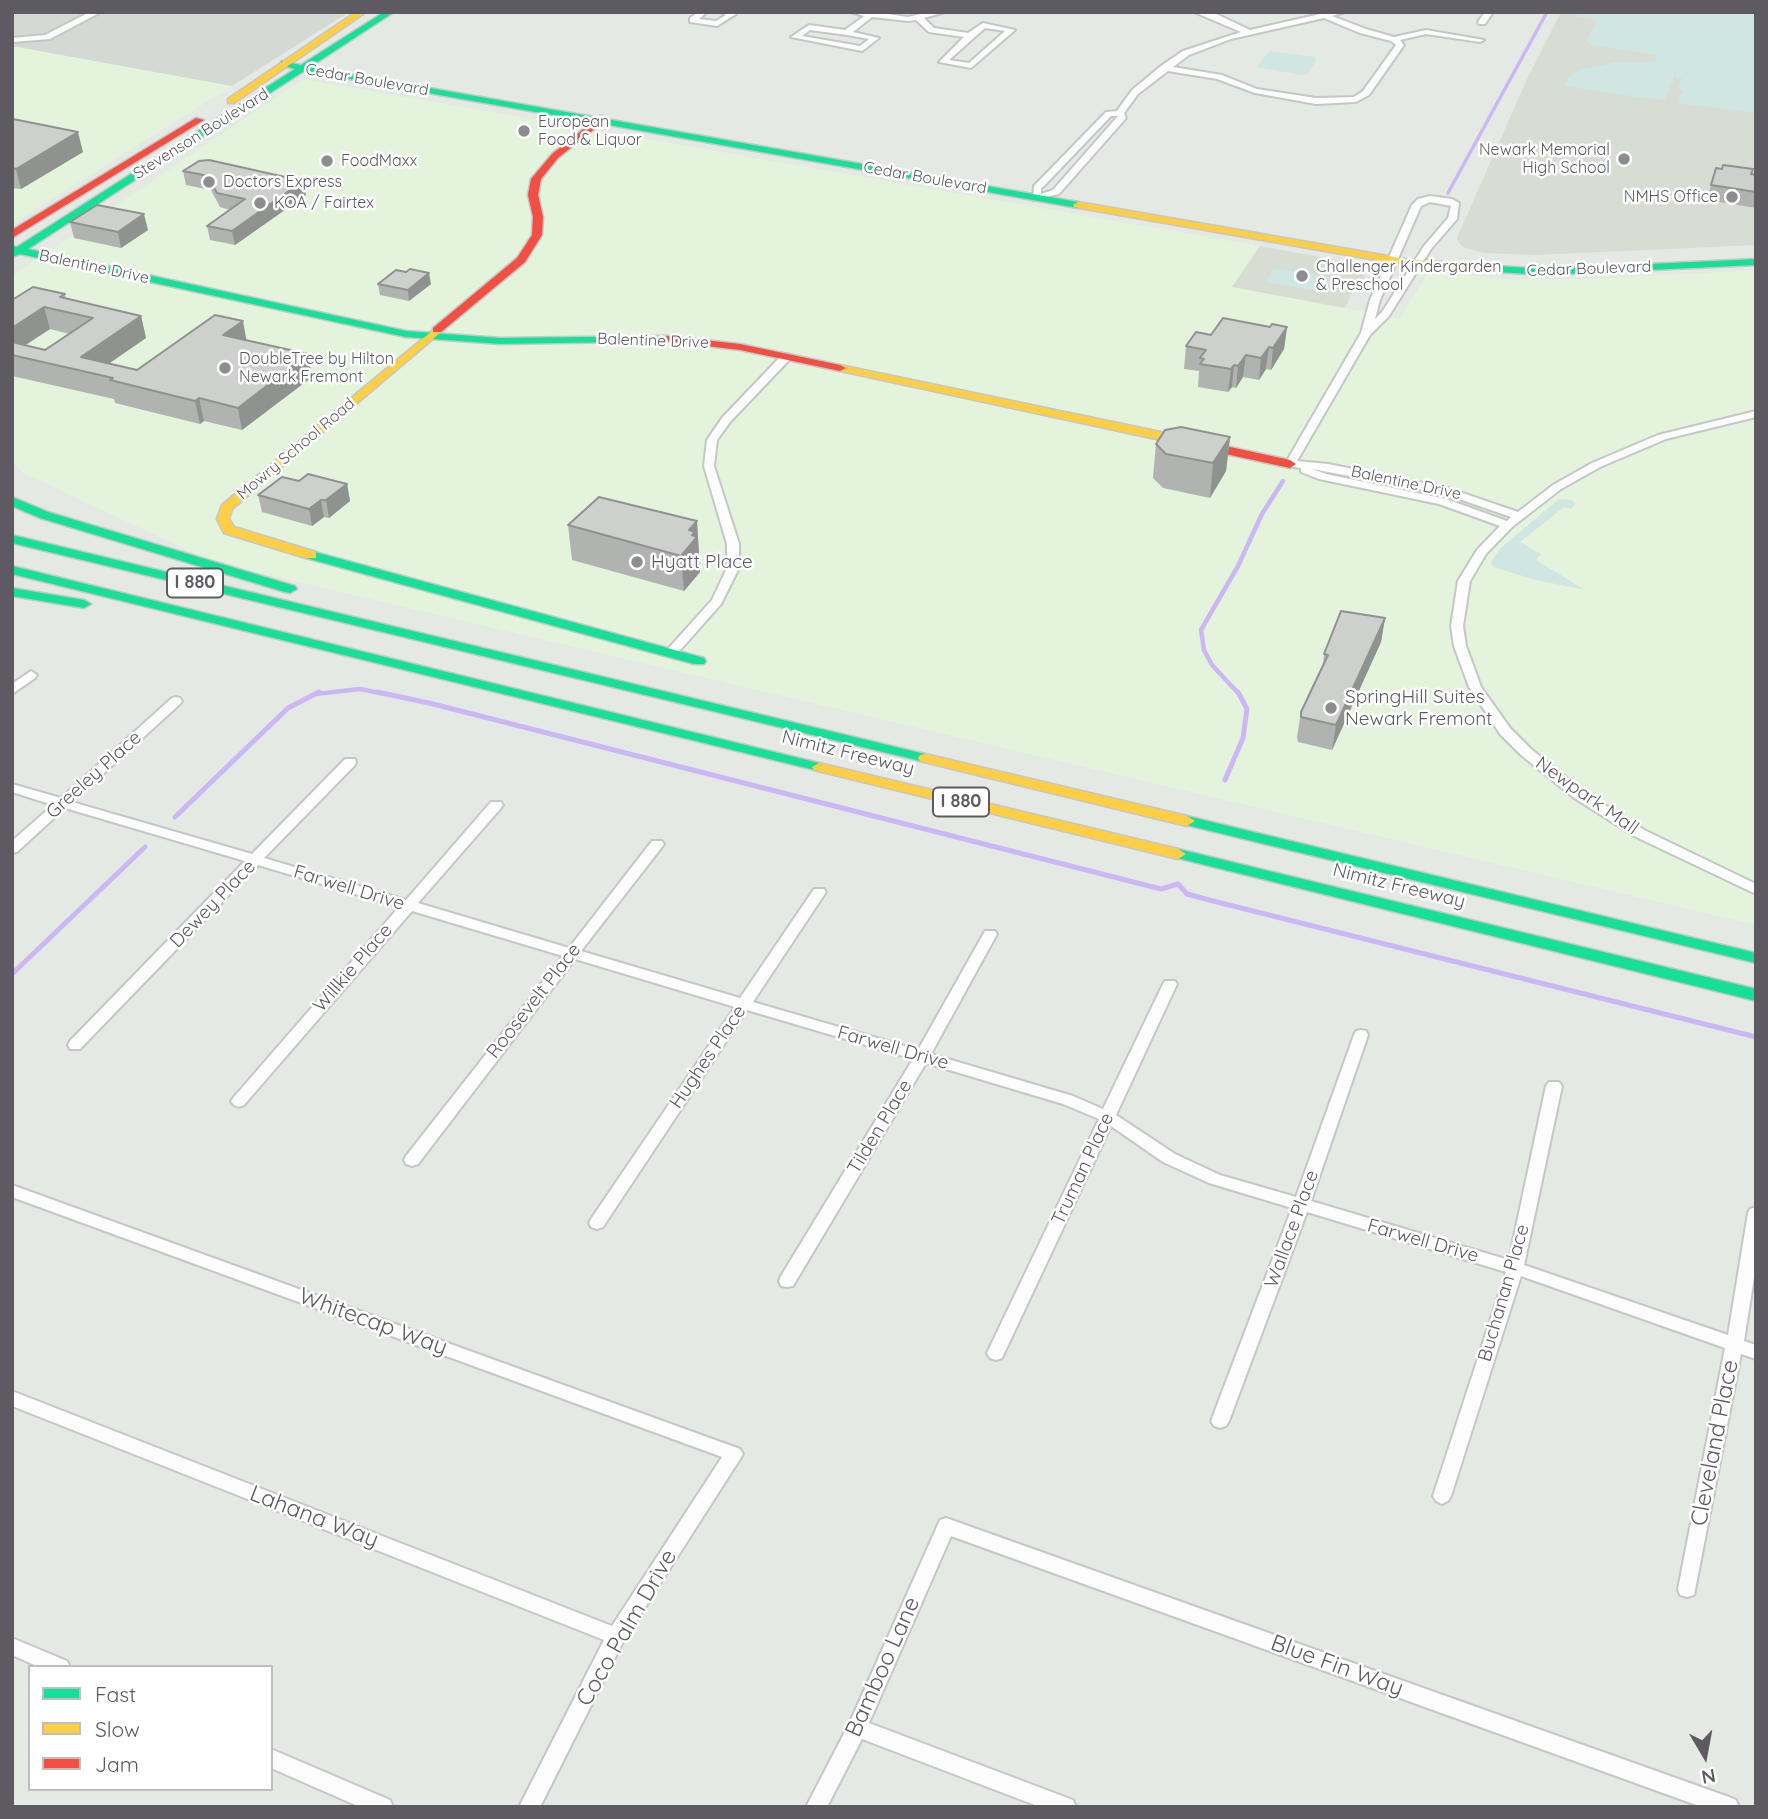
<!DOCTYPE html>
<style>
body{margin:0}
#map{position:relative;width:1768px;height:1819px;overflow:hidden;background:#e5e9e4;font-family:Quicksand,sans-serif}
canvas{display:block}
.frame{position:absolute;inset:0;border:14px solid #5d5a61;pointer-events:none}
.legend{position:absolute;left:28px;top:1665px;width:245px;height:126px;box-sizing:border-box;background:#fff;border:2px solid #bebdc0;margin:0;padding:9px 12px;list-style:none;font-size:21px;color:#5d5a61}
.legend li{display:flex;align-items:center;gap:14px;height:35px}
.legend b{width:35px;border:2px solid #bebdc0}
.north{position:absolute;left:1670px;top:1721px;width:70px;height:70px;-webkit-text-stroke:5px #fff;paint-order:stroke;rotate:170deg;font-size:19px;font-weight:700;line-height:28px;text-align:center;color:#5d5a61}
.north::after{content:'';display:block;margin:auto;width:24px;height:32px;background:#5d5a61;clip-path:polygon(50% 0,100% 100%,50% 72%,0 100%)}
</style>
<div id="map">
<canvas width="1768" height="1819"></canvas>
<div class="frame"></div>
<ul class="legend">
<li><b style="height:9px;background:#16e098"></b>Fast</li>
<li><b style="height:9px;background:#ffcf43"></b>Slow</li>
<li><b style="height:9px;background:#f24e42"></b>Jam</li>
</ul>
<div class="north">N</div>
</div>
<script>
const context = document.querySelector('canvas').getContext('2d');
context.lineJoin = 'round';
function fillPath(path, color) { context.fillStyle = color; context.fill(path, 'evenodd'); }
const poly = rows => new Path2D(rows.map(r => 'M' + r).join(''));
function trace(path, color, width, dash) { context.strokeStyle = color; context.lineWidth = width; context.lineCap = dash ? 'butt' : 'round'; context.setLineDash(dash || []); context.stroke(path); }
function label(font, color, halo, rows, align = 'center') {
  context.font = font + ' Quicksand,sans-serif'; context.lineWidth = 5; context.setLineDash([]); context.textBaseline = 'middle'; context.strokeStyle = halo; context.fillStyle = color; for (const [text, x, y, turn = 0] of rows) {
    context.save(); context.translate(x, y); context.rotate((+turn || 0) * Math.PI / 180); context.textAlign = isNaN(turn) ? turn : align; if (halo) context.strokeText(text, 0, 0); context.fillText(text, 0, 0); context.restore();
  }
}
const commercial = poly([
 [12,46,232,86,12,224],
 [303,79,1260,246,1232,287,1399,318,1429,272,1505,279,1596,279,1756,270,1756,925,213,562,23,473,12,460,12,276]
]);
const industrial = poly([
 [12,12,349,12,232,86,12,46]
]);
const education = poly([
 [1561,12,1756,12,1756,245,1536,255,1484,253,1463,247,1459,243,1457,238,1527,79],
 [1260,246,1369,266,1360,287,1353,290,1345,308,1232,287]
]);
const green = poly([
 [1579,12,1756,12,1756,66,1753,69,1756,73,1756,113,1678,103,1684,90,1678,89,1682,78,1675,77,1677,68,1666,98,1658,100,1563,86,1569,77,1579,70,1617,62,1654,62,1658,55,1591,45,1586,41,1597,20,1576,16],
 [1270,51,1316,57,1315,63,1307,74,1302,75,1256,67],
 [1274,268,1320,276,1326,278,1318,291,1265,282],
 [1559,499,1572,500,1576,504,1571,509,1564,507,1520,542,1541,554,1536,560,1585,590,1536,580,1493,567,1491,563,1493,558,1502,547]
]);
const streamFar2 = poly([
 [1448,193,1547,12]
]);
const streamFar1 = poly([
 [316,694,360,689,385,694],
 [1239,694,1212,665,1204,650,1201,630,1238,566,1262,514,1283,481]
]);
const stream = poly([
 [377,692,429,703,1161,889,1178,884,1187,894,1213,901,1756,1037],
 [1225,780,1243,738,1247,709,1238,692],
 [175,817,288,708,319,692],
 [12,974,145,847]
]);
const street = poly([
 [90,12,101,12,50,39,12,42,12,38,45,35,90,12],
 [698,12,707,12,699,19,716,21,726,15,720,12,736,14,717,26,690,22,690,18,698,12],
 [850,12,874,12,908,17,929,12,945,12,924,18,934,28,968,33,983,23,1015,30,971,68,939,62,964,37,929,32,916,20,908,21,872,17,853,32,879,38,862,51,791,37,809,25,845,30,864,16,850,12],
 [985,28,1005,31,969,63,949,60,985,28],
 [810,30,847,35,869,39,860,46,802,36,810,30],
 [1194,12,1212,12,1250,30,1329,12,1345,12,1332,16,1366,29,1394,37,1426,30,1484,40,1480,42,1426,34,1400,40,1404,45,1369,95,1356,102,1316,104,1255,93,1217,79,1168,71,1138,94,1124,113,1126,118,1059,194,1033,200,1034,186,1106,112,1117,111,1132,90,1161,66,1183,51,1241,32,1194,12],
 [1324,18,1360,33,1391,41,1396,45,1363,91,1354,97,1316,98,1257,89,1222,75,1173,67,1189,55,1231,39,1324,18],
 [1111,116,1118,116,1053,190,1041,194,1041,189,1111,116],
 [1485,12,1493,12,1485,24,1479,24,1478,22,1485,12],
 [1430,196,1452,199,1459,203,1457,219,1431,249,1389,316,1370,335,1297,461,1328,464,1448,488,1518,512,1553,485,1592,463,1658,435,1756,411,1756,417,1666,439,1600,467,1561,489,1512,527,1486,554,1470,581,1463,626,1466,646,1481,687,1510,728,1531,749,1583,791,1644,830,1756,884,1756,894,1634,836,1573,797,1521,755,1500,734,1469,687,1454,646,1451,626,1458,581,1477,550,1500,526,1439,504,1319,479,1301,472,1301,468,1286,466,1285,464,1361,333,1370,300,1412,205,1418,199,1430,196],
 [1430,202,1451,206,1448,218,1424,246,1382,312,1375,319,1380,300,1421,206,1430,202],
 [1312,469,1445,494,1511,517,1507,521,1446,499,1326,474,1312,469],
 [786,354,790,355,790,359,730,422,717,440,714,466,739,544,739,568,721,604,675,656,667,656,665,653,667,650,712,600,727,568,727,544,704,466,707,440,722,418,782,355,786,354],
 [31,671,37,675,35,678,12,694,12,684,31,671],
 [176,697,180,698,182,701,180,704,72,802,252,854,345,759,355,759,356,762,355,765,264,858,406,900,491,802,501,802,503,805,501,808,418,903,569,948,652,841,662,841,664,844,662,847,581,951,740,998,814,889,824,889,826,892,753,1002,918,1050,985,931,995,931,997,934,931,1054,1073,1096,1103,1109,1163,984,1165,981,1175,981,1177,984,1116,1115,1175,1154,1220,1175,1296,1197,1354,1035,1356,1031,1361,1030,1366,1031,1368,1035,1311,1201,1509,1260,1546,1086,1549,1082,1559,1082,1562,1086,1524,1265,1728,1335,1748,1213,1750,1209,1756,1207,1756,1265,1744,1341,1756,1345,1756,1359,1741,1354,1694,1595,1687,1597,1680,1595,1678,1589,1725,1348,1521,1276,1451,1496,1448,1501,1442,1504,1436,1501,1433,1496,1506,1272,1307,1212,1229,1421,1226,1426,1220,1428,1214,1426,1211,1421,1292,1208,1209,1183,1163,1162,1111,1126,1002,1358,996,1360,990,1358,987,1353,1099,1119,1063,1104,926,1063,793,1286,787,1287,781,1286,779,1281,781,1276,913,1059,747,1010,603,1227,597,1229,591,1227,589,1223,591,1219,735,1007,575,959,418,1164,412,1166,406,1164,404,1160,406,1156,563,956,412,911,244,1105,239,1107,234,1105,231,1101,234,1097,399,907,258,865,80,1049,70,1049,68,1045,70,1041,245,861,65,808,17,852,12,853,12,841,53,805,12,792,12,784,61,798,172,698,176,697],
 [12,1185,740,1449,743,1454,740,1459,623,1642,540,1807,519,1807,604,1640,12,1406,12,1391,612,1626,722,1457,12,1197,12,1185],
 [946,1518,1729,1797,1736,1800,1739,1807,1702,1807,951,1536,869,1723,1073,1800,1076,1807,1040,1807,862,1739,827,1807,806,1807,850,1722,940,1520,946,1518],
 [12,1638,67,1661,70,1667,39,1667,12,1655,12,1638],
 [271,1749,390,1800,393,1807,360,1807,271,1768,271,1749]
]);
const fast = poly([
 [384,12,394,12,310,67,1078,202,1083,205,1078,208,304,71,28,249,406,331,500,338,668,336,674,339,672,341,500,344,406,337,20,254,12,257,12,246,17,247,295,69,281,65,281,61,301,65,384,12],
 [1756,259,1756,265,1543,275,1498,272,1493,269,1498,266,1543,269,1756,259],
 [12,497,48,512,295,586,297,589,290,593,285,592,40,518,12,506,12,497],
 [12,535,925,754,932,758,925,762,12,543,12,535],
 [311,551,704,658,706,661,704,664,694,664,306,558,305,555,311,551],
 [12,566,819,763,826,767,819,771,12,574,12,566],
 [12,588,84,600,91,604,84,608,12,596,12,588],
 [1187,816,1756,953,1756,963,1182,824,1179,821,1182,818,1187,816],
 [1178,849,1756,989,1756,1001,1173,857,1170,854,1173,851,1178,849]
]);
const slow = poly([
 [356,12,366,12,234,103,228,103,228,99,356,12],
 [1078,202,1405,259,1498,266,1503,269,1498,272,1405,265,1074,207,1073,205,1078,202],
 [437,327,441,328,441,332,232,509,229,519,234,527,316,552,316,558,306,558,224,533,217,519,222,505,437,327],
 [840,365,1170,434,1176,438,1170,442,836,370,834,368,840,365],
 [925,754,1187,816,1195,821,1187,826,920,761,918,758,920,755,925,754],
 [819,763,1178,849,1186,854,1178,859,814,770,812,767,819,763]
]);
const jam = poly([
 [600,116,608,118,558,158,541,179,538,195,543,217,542,235,525,262,441,332,433,332,433,328,517,258,532,235,533,217,528,195,531,179,552,154,600,116],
 [196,118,204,120,12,238,12,230,196,118],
 [668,336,740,344,840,365,846,368,840,371,740,350,664,341,662,339,668,336],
 [1170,434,1290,460,1296,464,1290,468,1166,441,1164,438,1170,434]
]);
const wall = poly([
 [12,119,83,152,21,189,12,188],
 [183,171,306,195,235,245,210,240,207,226,230,210,220,207,211,190,186,185],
 [1751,174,1756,175,1756,208,1707,200,1711,185],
 [70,222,148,230,121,248,74,238],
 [378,284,431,284,409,301,380,295],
 [65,294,66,298,141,316,146,338,109,363,137,370,247,341,308,354,312,377,242,430,204,421,200,424,115,403,114,399,12,376,12,300],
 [50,329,70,334,45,350,25,345],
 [1270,327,1287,327,1284,349,1271,370,1266,369,1259,380,1243,377,1236,388,1232,387,1228,392,1198,387,1199,371,1184,369,1186,346,1211,335],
 [1230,437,1226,471,1210,498,1163,488,1153,478,1156,444],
 [347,484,350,501,329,518,324,517,312,526,262,512,258,495],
 [697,521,700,572,684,591,572,560,568,525],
 [1385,618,1381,642,1332,750,1298,742,1297,737,1301,712,1323,666,1324,654]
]);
const shadedWall = poly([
 [78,132,83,152,21,189,16,169],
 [303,181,306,195,235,245,232,231],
 [144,214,148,230,121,248,118,232],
 [429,273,431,284,409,301,408,290],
 [44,307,50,329,12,354,12,328],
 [141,316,146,338,94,374,81,357],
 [243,321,247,343,223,335],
 [1287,327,1284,349,1271,370,1273,348],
 [1269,347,1266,369,1259,380,1261,358],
 [308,354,312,377,242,430,238,408],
 [1246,355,1243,377,1236,388,1238,366],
 [1234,365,1232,387,1228,392,1231,369],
 [199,398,204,421,200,424,195,401],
 [1230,437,1226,471,1210,498,1213,463],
 [347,484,350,501,329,518,326,500],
 [321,500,324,517,312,526,309,509],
 [697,521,700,572,684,591,681,556,689,530],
 [1385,618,1381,642,1332,750,1336,725]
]);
const building = poly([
 [12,119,13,119,78,132,16,169,12,168,12,119],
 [209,160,303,181,232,231,207,226,245,199,217,193,208,176,183,171,199,161,209,160],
 [1723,165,1753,169,1751,174,1756,175,1756,192,1711,185,1716,168,1722,169,1723,165],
 [97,205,144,214,118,232,70,222,97,205],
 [410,269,429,273,408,290,378,284,396,270,406,272,410,269],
 [33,287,65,294,60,297,141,316,81,357,137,370,215,315,243,321,223,335,308,354,238,408,199,398,195,401,110,380,113,378,12,355,12,342,45,350,93,318,44,307,12,328,12,300,33,287],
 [1223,318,1270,327,1272,324,1287,327,1273,348,1269,347,1261,358,1246,355,1238,366,1234,365,1231,369,1200,364,1204,359,1200,358,1206,350,1186,346,1196,332,1211,335,1223,318],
 [1181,427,1230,437,1213,463,1166,454,1156,444,1165,430,1181,427],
 [308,474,347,484,326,500,321,500,309,509,258,495,282,477,299,481,308,474],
 [599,497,697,521,689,530,695,532,692,535,697,537,681,556,568,525,599,497],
 [1341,611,1385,618,1336,725,1301,717,1301,712,1328,655,1324,654,1341,611]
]);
const markers = [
 [524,131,7,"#8d8c8f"],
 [1624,159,7,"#8d8c8f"],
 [327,161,7,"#8d8c8f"],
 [209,182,7,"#8d8c8f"],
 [1732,197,7,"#8d8c8f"],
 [260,203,7,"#8d8c8f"],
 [1302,276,7,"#8d8c8f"],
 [225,368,7,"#8d8c8f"],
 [637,562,7,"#8d8c8f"],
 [1331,708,7,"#8d8c8f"]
];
const farStreetnames = [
 ["Cedar Boulevard",367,80,10],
 ["Stevenson Boulevard",201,134,-32],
 ["Cedar Boulevard",925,178,10],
 ["Balentine Drive",94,267,12],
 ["Cedar Boulevard",1589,269,-2],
 ["Balentine Drive",653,341,2],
 ["Mowry School Road",296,449,-40],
 ["Balentine Drive",1406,483,12]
];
const farPoinames = [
 ["European",538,122],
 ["Food & Liquor",538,140],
 ["Newark Memorial",1610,150,"right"],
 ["High School",1610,168,"right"],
 ["FoodMaxx",341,161],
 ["Doctors Express",223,182],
 ["NMHS Office",1718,197,"right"],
 ["KOA / Fairtex",274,203],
 ["Challenger Kindergarden",1316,267],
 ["& Preschool",1316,285],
 ["DoubleTree by Hilton",239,359],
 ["Newark Fremont",239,377]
];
const shields = [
 [195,583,56],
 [961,802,56]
];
const shieldNames = [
 ["I 880",195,583],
 ["I 880",961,802]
];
const poiNames = [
 ["Hyatt Place",651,562],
 ["SpringHill Suites",1345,697],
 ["Newark Fremont",1345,719]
];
const streetNames = [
 ["Nimitz Freeway",848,753,14],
 ["Greeley Place",94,775,-42],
 ["Newpark Mall",1587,796,35],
 ["Nimitz Freeway",1399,886,14],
 ["Farwell Drive",349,888,17],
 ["Dewey Place",213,904,-46],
 ["Willkie Place",353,968,-49],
 ["Roosevelt Place",534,1001,-52],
 ["Farwell Drive",893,1048,16],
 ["Hughes Place",708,1057,-56],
 ["Tilden Place",880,1127,-59],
 ["Truman Place",1083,1169,-65],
 ["Wallace Place",1292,1229,-70],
 ["Farwell Drive",1423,1241,16],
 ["Buchanan Place",1504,1293,-74]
];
const nearStreetnames = [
 ["Whitecap Way",373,1322,20],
 ["Cleveland Place",1715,1443,-79],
 ["Lahana Way",314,1517,21],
 ["Coco Palm Drive",627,1628,-60],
 ["Blue Fin Way",1337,1666,20],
 ["Bamboo Lane",883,1667,-66]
];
fillPath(commercial, '#e3f3dc');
fillPath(industrial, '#d5d9d4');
fillPath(education, '#d7ddd3');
fillPath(green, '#d0e6e2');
trace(streamFar2, '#ccb7f4', 3.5);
trace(streamFar1, '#ccb7f4', 4.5);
trace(stream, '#ccb7f4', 5);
trace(street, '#c5c7c6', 4);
trace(fast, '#c5c6c6', 3);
trace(slow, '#c5c6c6', 3);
trace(jam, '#c5c6c6', 3);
fillPath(street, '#fbfcfb');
fillPath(fast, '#16e098');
fillPath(slow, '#ffcf43');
fillPath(jam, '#f24e42');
fillPath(wall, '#b0b3af');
fillPath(shadedWall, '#90928f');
fillPath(building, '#cdd0cc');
trace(building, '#90928f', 2);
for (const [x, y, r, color] of markers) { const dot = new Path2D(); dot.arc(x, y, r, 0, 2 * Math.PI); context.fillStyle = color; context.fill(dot); trace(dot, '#fff', 2.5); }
label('16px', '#5d5a61', '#fff', farStreetnames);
label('16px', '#5d5a61', '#fff', farPoinames, 'left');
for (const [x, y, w] of shields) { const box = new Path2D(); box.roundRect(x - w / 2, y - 14.5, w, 29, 5); context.fillStyle = '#fff'; context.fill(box); trace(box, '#5d5a61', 2); }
label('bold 18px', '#5d5a61', null, shieldNames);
label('19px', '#5d5a61', '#fff', poiNames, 'left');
label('19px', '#5d5a61', '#fff', streetNames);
label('23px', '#5d5a61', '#fff', nearStreetnames);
</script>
